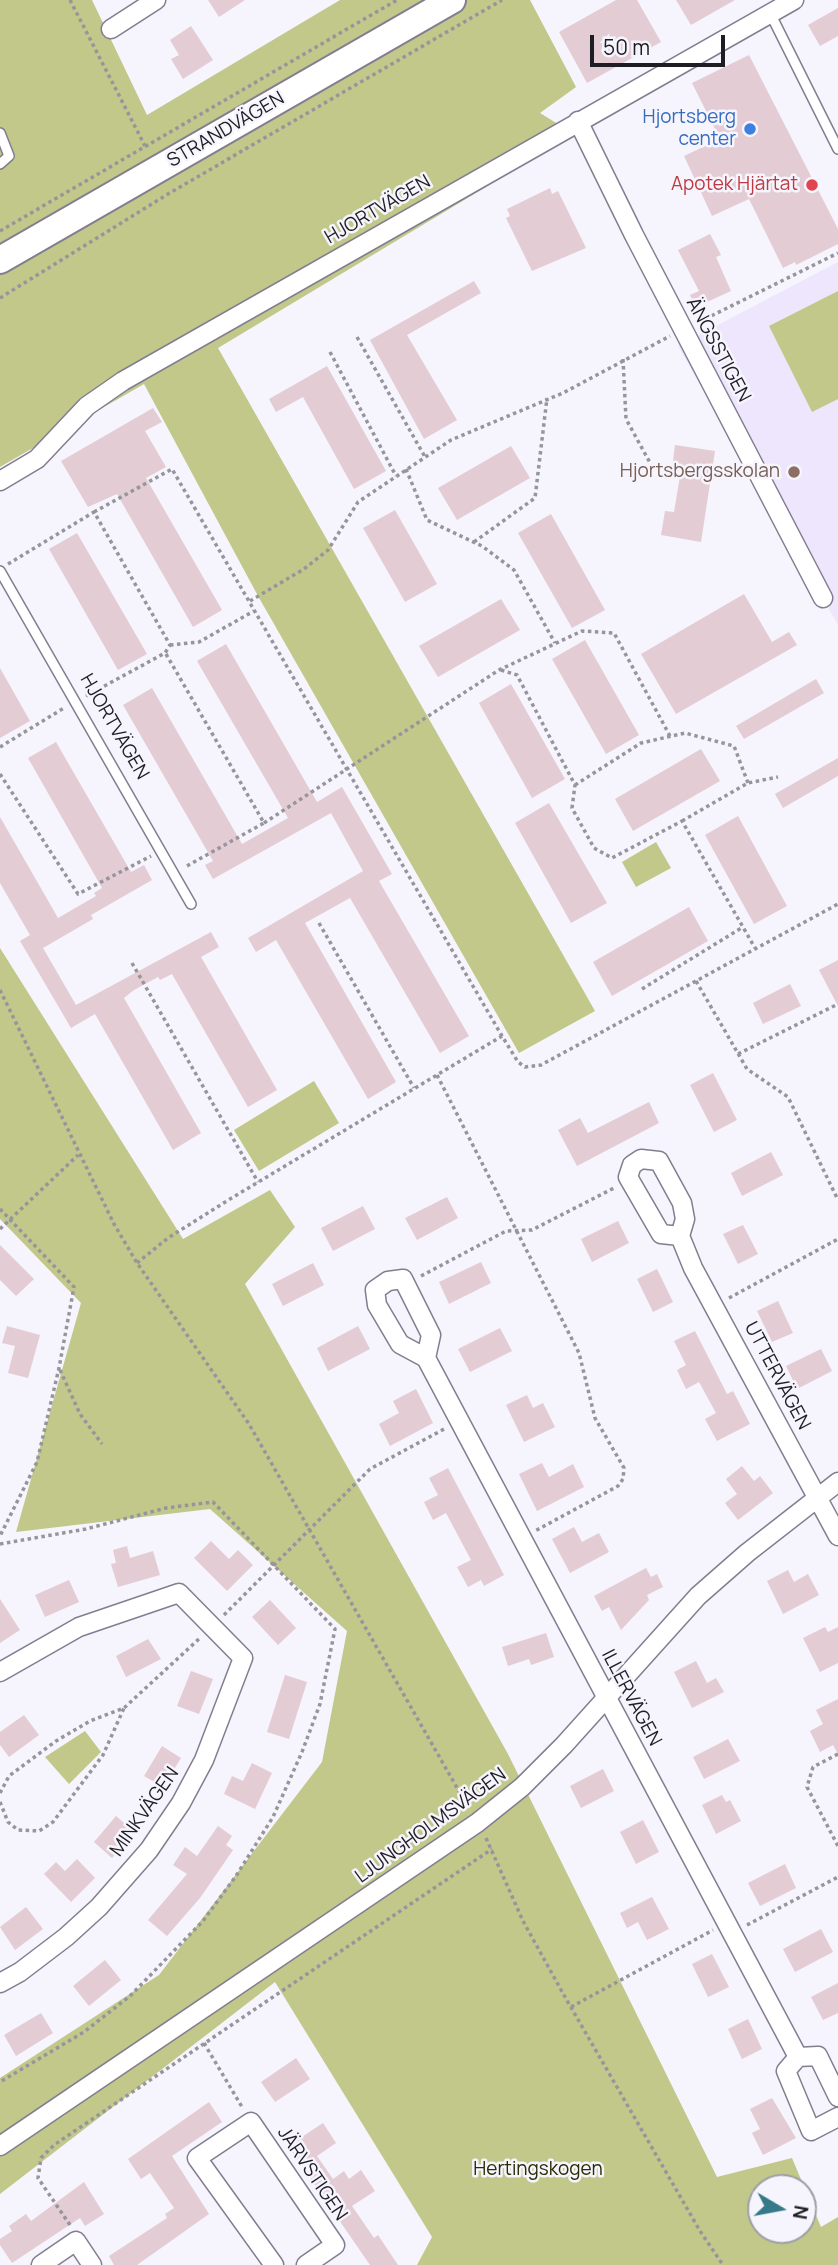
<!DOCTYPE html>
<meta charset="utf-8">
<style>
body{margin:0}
#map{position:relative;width:838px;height:2265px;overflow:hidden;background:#f6f4fc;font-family:Manrope,sans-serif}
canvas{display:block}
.north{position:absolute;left:747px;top:2174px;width:70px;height:70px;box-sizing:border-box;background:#f6f4fc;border:2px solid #a09ea6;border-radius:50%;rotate:100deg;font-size:19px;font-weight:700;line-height:28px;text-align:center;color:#1f1d24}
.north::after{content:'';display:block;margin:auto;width:24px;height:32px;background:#367a8a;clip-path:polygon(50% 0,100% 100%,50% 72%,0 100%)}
.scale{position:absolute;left:590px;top:35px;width:135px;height:32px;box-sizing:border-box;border:4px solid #1f1d24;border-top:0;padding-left:9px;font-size:21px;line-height:24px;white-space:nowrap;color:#1f1d24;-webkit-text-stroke:5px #f6f4fc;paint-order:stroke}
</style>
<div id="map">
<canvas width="838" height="2265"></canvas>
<div class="north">N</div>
<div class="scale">50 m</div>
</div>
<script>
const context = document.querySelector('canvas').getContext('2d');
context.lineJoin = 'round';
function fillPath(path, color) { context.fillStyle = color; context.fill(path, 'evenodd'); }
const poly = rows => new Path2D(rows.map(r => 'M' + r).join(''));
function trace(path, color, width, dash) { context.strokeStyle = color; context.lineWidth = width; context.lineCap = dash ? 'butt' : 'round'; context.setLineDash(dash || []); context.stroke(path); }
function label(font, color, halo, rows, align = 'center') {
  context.font = font + ' Manrope,sans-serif'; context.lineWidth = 5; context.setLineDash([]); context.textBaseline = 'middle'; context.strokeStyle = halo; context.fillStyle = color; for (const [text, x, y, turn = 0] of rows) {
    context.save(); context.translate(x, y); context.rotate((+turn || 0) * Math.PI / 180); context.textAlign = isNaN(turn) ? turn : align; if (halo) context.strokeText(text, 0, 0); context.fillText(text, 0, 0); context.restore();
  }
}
const built = poly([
 [838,262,838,625,678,346]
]);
const green = poly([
 [0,0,92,0,147,115,340,0,530,0,576,87,540,113,574,134,218,348,595,1011,519,1053,258,596,144,384,0,467],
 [838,291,838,399,812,412,769,326],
 [656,842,671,868,636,887,622,862],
 [0,948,183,1239,270,1190,295,1227,245,1284,508,1754,717,2177,792,2158,821,2227,838,2217,838,2265,417,2265,432,2237,275,1982,0,2194,0,2078,159,1975,322,1762,347,1631,210,1509,16,1532,81,1303,0,1219],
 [761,2188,803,2188,803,2230,761,2230],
 [314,1081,339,1123,259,1171,234,1130],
 [85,1731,101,1752,69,1784,45,1757]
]);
const building = poly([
 [208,0,245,0,219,17],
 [616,0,637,0,661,42,587,83,559,32],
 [676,0,735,0,691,25],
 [838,8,838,36,820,46,808,25],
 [191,26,213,60,183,79,171,59,179,55,170,40],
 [749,55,838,229,838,244,796,265,795,262,783,268,749,199,712,216,684,156,720,139,692,83],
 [550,188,552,194,558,191,586,248,532,271,506,218,510,216,507,209],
 [710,234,721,255,716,257,731,291,696,307,690,295,699,291,678,250],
 [474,281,481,293,407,335,457,420,424,439,370,340],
 [327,366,386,471,354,489,303,397,276,412,269,399],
 [153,408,162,422,145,431,166,467,146,478,222,610,193,627,117,494,88,507,61,461],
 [675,445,715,451,701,542,661,535,665,511,674,512,681,470,672,469],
 [511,446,530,478,457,520,438,488],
 [395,510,437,584,405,602,363,528],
 [551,514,605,610,572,628,518,533],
 [77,533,147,654,118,670,49,549],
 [744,594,772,642,789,632,797,645,676,714,641,654],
 [501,599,520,630,438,677,419,646],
 [585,640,639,735,606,754,552,659],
 [226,644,317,802,342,787,392,874,379,881,469,1036,440,1053,350,898,305,923,396,1082,368,1099,276,940,256,952,248,938,363,871,331,813,213,879,205,865,213,861,123,705,152,688,242,844,288,818,197,661],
 [0,668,30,721,0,738],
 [816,679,824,693,744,739,736,726],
 [511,684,565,779,532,798,479,703],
 [56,742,131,872,144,865,152,880,91,915,93,919,43,948,76,1005,211,932,219,947,201,957,277,1090,248,1107,172,974,160,980,158,977,134,990,124,998,201,1133,173,1150,95,1014,71,1028,20,941,30,935,0,883,0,817,58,918,96,896,94,893,102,888,28,758],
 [701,749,720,781,633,831,615,799],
 [838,758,838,776,783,808,775,794],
 [549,803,607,903,571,923,515,823],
 [738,816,787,906,754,924,705,835],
 [689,907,708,941,612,996,593,962],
 [838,960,838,1006,819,970],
 [790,984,801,1006,763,1024,753,1003],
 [713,1073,737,1120,714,1132,690,1085],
 [649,1102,659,1123,577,1166,558,1130,580,1118,588,1133],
 [771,1152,783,1175,742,1196,731,1173],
 [447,1197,458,1218,417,1240,405,1218],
 [363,1206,375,1229,333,1251,321,1228],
 [618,1221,629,1243,592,1262,581,1239],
 [743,1225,758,1254,738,1264,723,1234],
 [0,1245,34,1279,16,1296,0,1280],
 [481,1262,491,1283,449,1304,439,1282],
 [313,1263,324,1285,283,1306,272,1284],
 [657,1269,673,1302,653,1312,637,1279],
 [778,1301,793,1333,772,1342,757,1311],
 [7,1326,40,1335,28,1378,8,1373,15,1346,2,1343],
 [358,1326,370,1349,328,1371,317,1348],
 [500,1328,512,1351,470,1372,458,1349],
 [695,1331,727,1394,733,1391,750,1424,717,1441,705,1419,716,1413,699,1382,686,1389,677,1370,686,1365,674,1341],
 [821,1349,832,1371,797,1389,786,1366],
 [416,1389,433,1423,390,1446,379,1424,399,1413,393,1401],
 [527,1395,533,1408,543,1403,555,1427,524,1442,506,1405],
 [542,1463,549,1477,573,1464,584,1487,537,1511,519,1474],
 [742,1466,754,1481,760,1476,773,1493,738,1520,725,1503,737,1494,726,1479],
 [448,1468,504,1575,484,1586,481,1580,468,1587,457,1567,471,1560,446,1513,433,1520,424,1502,438,1495,429,1478],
 [574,1527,582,1542,599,1533,609,1552,570,1573,552,1539],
 [211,1541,229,1559,238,1550,253,1565,227,1591,194,1558],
 [127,1546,130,1558,153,1551,160,1575,118,1587,111,1564,116,1563,113,1550],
 [646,1568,651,1577,657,1574,663,1587,647,1595,649,1600,621,1630,609,1607,602,1611,594,1596],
 [788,1570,794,1582,808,1574,819,1595,783,1614,767,1581],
 [69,1580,79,1602,45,1617,35,1595],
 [0,1599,20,1630,0,1643],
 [270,1600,296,1628,278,1645,252,1617],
 [825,1627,828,1632,838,1627,838,1663,820,1672,803,1638],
 [546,1633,554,1657,531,1665,529,1659,508,1666,502,1647],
 [148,1639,161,1659,126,1677,116,1656],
 [696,1661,707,1683,716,1678,724,1692,692,1708,674,1672],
 [191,1671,213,1679,199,1714,177,1706],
 [285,1675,307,1682,289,1739,267,1732],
 [838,1699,838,1754,833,1745,820,1752,810,1731,823,1724,816,1710],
 [24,1715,39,1735,9,1757,0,1745,0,1732],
 [728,1739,740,1761,704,1779,693,1757],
 [162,1746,181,1758,163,1787,144,1776],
 [252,1763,272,1773,255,1809,224,1794,232,1776,243,1781],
 [603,1769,614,1791,581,1808,570,1786],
 [722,1795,726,1802,730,1800,741,1821,716,1834,702,1805],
 [116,1816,135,1832,112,1858,94,1842],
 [643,1820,659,1852,636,1864,620,1832],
 [218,1826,232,1836,226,1845,233,1850,200,1898,167,1936,148,1920,187,1874,173,1865,185,1847,197,1856],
 [77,1859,95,1878,71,1902,44,1874,56,1862,65,1871],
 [785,1864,796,1888,760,1906,748,1883],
 [652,1897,669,1929,647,1940,638,1922,627,1928,620,1913],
 [26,1907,43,1929,15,1950,0,1927],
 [821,1929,833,1952,795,1972,783,1949],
 [712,1954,729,1987,708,1997,692,1964],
 [105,1960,121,1980,89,2006,73,1986],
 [838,1983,838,2013,823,2020,811,1997],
 [41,2013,53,2033,16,2056,4,2035],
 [748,2019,762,2049,742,2059,728,2029],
 [296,2058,310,2079,275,2102,261,2082],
 [772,2098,796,2138,763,2155,752,2133,760,2129,750,2109],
 [209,2102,222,2122,172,2156,209,2214,137,2265,114,2265,109,2256,167,2218,165,2214,174,2208,150,2173,141,2179,128,2159],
 [323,2123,336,2143,317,2156,333,2179,344,2171,349,2179,361,2170,375,2191,352,2206,374,2238,378,2235,398,2265,370,2265,288,2146],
 [84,2182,104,2214,85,2226,80,2218,12,2263,0,2245,0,2239,12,2231,9,2226,26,2214,31,2221]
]);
const path = poly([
 [70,0,145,146],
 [0,231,397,0],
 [0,298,168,194,502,0],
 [699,322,838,253],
 [357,337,425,457],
 [330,352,396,476],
 [623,359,626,419,654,470],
 [406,469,427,520,482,546,514,570,555,643],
 [94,512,172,469,502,1036],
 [474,542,535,498,547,398],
 [8,564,94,512,170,645,165,653,86,696],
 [250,601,304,569,328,550,358,502,451,440,563,393,670,336],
 [170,645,199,642,254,611],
 [166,654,264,823,185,867],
 [501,670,517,675,575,785,572,808,594,848,612,858,682,821,755,948],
 [0,747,64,708],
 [0,774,78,894,151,856],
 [575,785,641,743,685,733,734,746,748,783],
 [682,821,748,783,778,777],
 [264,823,499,670,582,631,614,633,670,736],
 [319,923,414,1088],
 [132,963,258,1182],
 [696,981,747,1069,788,1097,838,1200],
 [642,989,743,927],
 [0,990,114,1224,137,1263,249,1424,468,1807],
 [738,1054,838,1004],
 [437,1075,579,1353,595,1418,624,1468,623,1479,618,1486,535,1531],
 [0,1209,74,1287,59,1368,37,1462,0,1536],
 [0,1229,78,1155],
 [137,1263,168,1238,230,1199,502,1036,518,1062,525,1067,541,1065,838,904],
 [421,1276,506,1231,532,1230,616,1187],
 [729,1298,838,1239],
 [60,1370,80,1414,102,1444],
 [0,1544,86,1529,166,1508,213,1502,335,1629,320,1704,302,1752,273,1817,236,1876,203,1921,130,1996,84,2032,0,2082],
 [224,1615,370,1469,446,1428],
 [838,1754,813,1767,807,1787,838,1846],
 [0,1793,9,1776,56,1741,90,1721,124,1708,200,1638],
 [0,1802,8,1822,18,1830,39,1831,53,1822,103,1755,124,1708],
 [486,1838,523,1921,565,1997,700,2231,723,2265],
 [747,1925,838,1877],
 [571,2007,713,1930],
 [204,2043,242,2107],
 [70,2225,38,2178,41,2158,54,2145,492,1849]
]);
const lane = poly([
 [770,13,838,149],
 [0,133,9,156,0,164],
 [0,571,191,904]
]);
const street = poly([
 [111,29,156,0],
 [578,121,634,235,823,598],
 [0,481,37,459,87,406,123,381,794,0],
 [680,1236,661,1234,628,1177,632,1165,641,1159,659,1161,682,1203,685,1219,680,1236,693,1268,838,1536],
 [426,1358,431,1335,403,1279,388,1281,375,1290,377,1305,400,1344,426,1358,798,2057],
 [0,1672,79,1627,179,1593,243,1658,204,1760,181,1803,149,1850,99,1907,66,1937,20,1972,0,1983],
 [838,2097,818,2056,798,2057,786,2071,811,2131,838,2117],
 [0,2146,477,1823,522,1787,564,1745,698,1596,747,1553,838,1482],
 [41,2265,76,2241,92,2265],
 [274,2265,197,2158,251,2122,335,2245,306,2265]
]);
const secondary = poly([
 [0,260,452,0]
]);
const markers = [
 [750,129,7,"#3f7fe0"],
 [812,185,7,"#e0444e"],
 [794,472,7,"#8d6e63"]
];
const shopNames = [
 ["Hjortsberg",736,118],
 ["center",736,140]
];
const streetNames = [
 ["STRANDVÄGEN",226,130,-30],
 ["HJORTVÄGEN",378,210,-30],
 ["ÄNGSSTIGEN",718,350,62],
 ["HJORTVÄGEN",114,727,60],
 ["UTTERVÄGEN",777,1376,62],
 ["ILLERVÄGEN",631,1698,62],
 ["MINKVÄGEN",145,1812,-55],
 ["LJUNGHOLMSVÄGEN",431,1826,-36],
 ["JÄRVSTIGEN",312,2174,56]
];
const healthNames = [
 ["Apotek Hjärtat",798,185]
];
const educationNames = [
 ["Hjortsbergsskolan",780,472]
];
const parkNames = [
 ["Hertingskogen",538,2170]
];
fillPath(built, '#ede6fd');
fillPath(green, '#c1c88a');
fillPath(building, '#e4ccd4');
trace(lane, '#837d90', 12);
trace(street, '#837d90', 21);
trace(secondary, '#837d90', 30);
trace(path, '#97959c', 3.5, [3.5, 3.5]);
trace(lane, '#fff', 9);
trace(street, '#fff', 18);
trace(secondary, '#fff', 26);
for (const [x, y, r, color] of markers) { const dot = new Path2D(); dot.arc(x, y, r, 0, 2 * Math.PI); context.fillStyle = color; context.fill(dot); trace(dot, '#f6f4fc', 2.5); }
label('19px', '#366cbe', '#f6f4fc', shopNames, 'right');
label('19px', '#1f1d24', '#f6f4fc', streetNames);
label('19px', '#be3a42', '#f6f4fc', healthNames, 'right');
label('19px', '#785e54', '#f6f4fc', educationNames, 'right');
label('19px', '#2a2d04', '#f6f4fc', parkNames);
</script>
